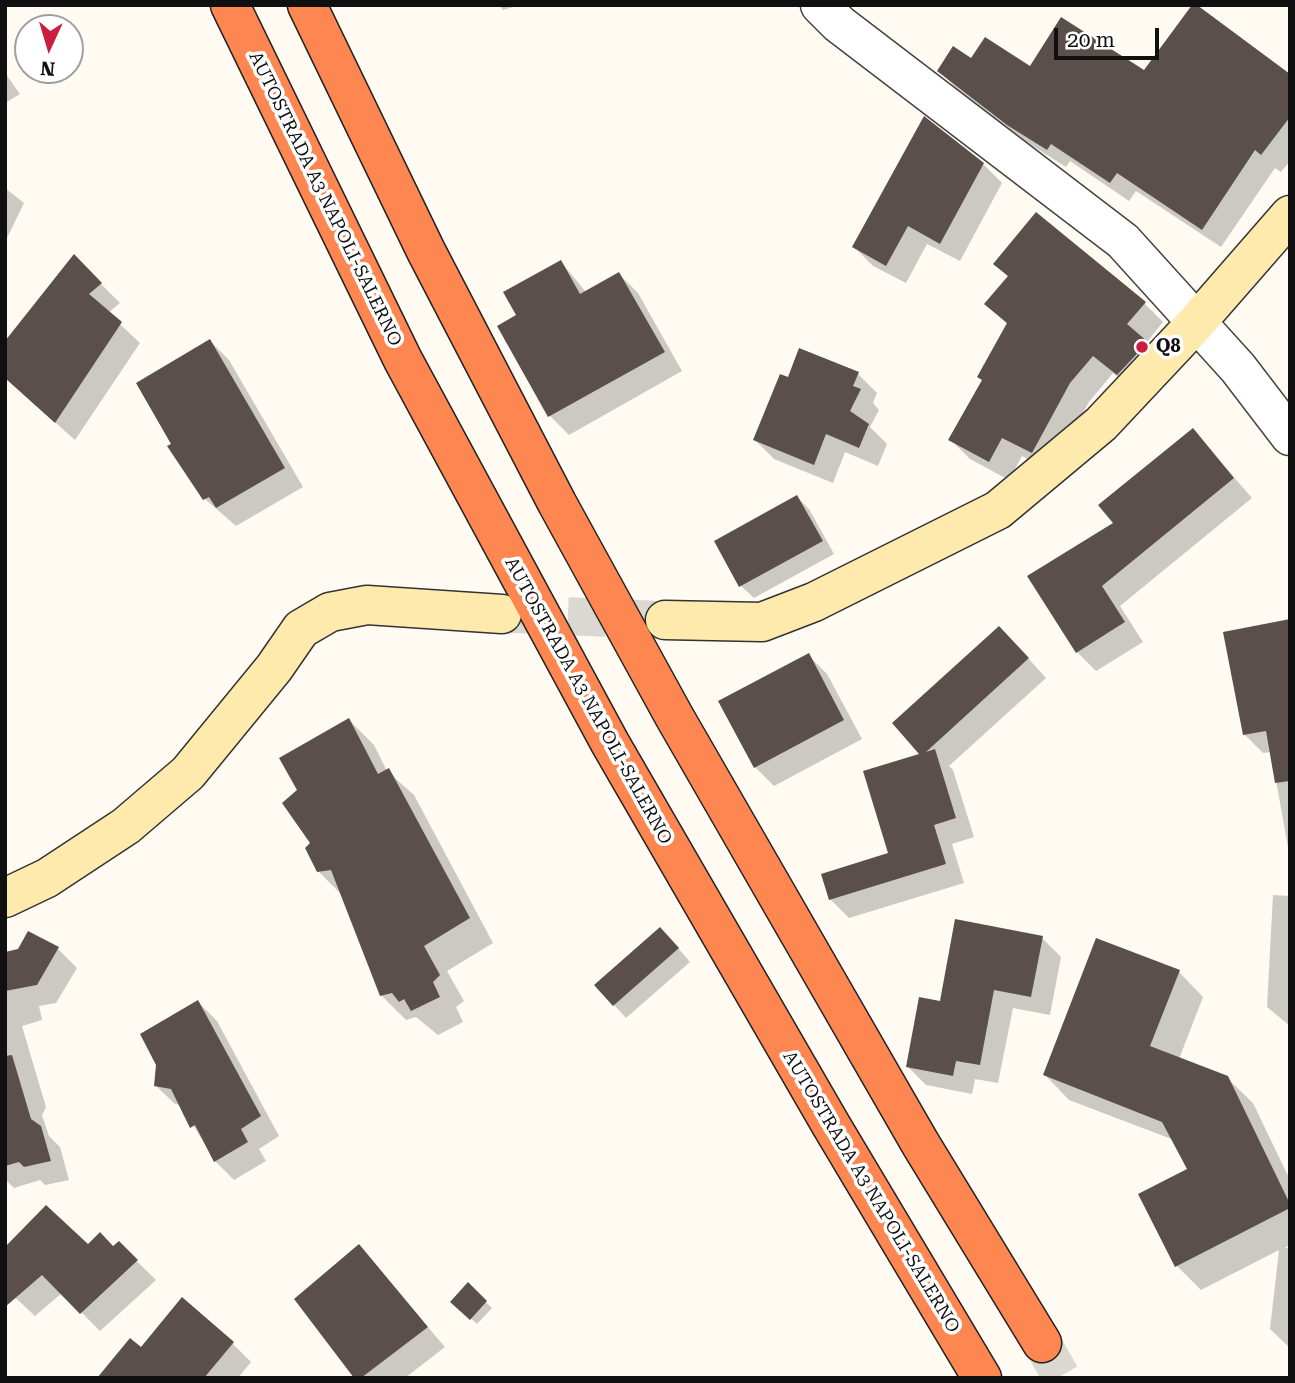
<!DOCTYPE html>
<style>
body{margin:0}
#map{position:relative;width:1295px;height:1383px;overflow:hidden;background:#fffbf3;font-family:"Roboto Serif",serif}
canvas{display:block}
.frame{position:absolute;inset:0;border:7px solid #101010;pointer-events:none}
.north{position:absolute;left:14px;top:14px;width:70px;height:70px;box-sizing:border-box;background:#fff;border:2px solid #9f9f9f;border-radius:50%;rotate:184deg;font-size:19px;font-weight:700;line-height:28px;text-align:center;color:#101010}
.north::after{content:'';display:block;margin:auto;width:24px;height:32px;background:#cc1c3f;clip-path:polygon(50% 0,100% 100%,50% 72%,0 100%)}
.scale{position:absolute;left:1054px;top:28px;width:105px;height:32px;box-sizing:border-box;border:4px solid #101010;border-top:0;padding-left:9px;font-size:21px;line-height:24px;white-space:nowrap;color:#101010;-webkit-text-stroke:5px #fff;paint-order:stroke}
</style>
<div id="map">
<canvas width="1295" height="1383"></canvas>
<div class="frame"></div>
<div class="north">N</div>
<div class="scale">20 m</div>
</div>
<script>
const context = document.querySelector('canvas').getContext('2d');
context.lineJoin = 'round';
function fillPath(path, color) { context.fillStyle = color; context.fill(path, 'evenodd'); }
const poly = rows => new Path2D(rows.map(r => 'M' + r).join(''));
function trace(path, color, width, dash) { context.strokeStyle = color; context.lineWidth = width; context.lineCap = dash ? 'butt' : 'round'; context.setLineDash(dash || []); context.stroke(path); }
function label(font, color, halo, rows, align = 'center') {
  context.font = font + ' "Roboto Serif",serif'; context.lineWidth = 7; context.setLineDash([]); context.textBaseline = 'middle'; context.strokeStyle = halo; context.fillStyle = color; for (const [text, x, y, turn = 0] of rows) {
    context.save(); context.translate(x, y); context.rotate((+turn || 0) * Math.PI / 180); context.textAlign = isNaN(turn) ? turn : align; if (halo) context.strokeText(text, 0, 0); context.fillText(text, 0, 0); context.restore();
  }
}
const shadow = poly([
 [499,5,520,5,503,10],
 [972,60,1031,68,1290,76,1290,161,1281,172,1275,168,1221,247,1136,191,1129,201,1070,161,1066,167,1028,143,958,90,939,71],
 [5,73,20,94,5,103],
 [983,164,1002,183,960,261,927,244,906,283,873,266,854,247],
 [5,188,24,203,5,242],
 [74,257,120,303,108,313,140,343,75,440,5,378],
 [561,262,586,292,619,274,638,293,682,371,569,435,550,416,519,316],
 [996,264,1144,303,1163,322,1147,342,1166,362,1137,393,1113,373,1089,402,1051,471,1022,456,1009,480,970,459,951,440,983,380,1008,325,987,304,1009,277],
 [210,341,229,360,303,487,236,526,205,499,169,447,174,444],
 [858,374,877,393,873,403,879,410,870,427,887,444,878,466,845,452,833,483,774,459,755,440],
 [1193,430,1252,498,1120,606,1143,642,1096,671,1077,652,1115,523],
 [797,497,809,509,834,554,754,598,741,586],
 [1290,621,1290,859,1271,752,1263,753,1244,734],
 [1018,647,1046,678,949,766,953,770,974,837,952,844,964,883,849,918,830,899,891,854,923,754],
 [808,655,827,674,862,739,774,786,755,767],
 [349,720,374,745,387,771,414,795,493,943,447,971,464,1001,456,1007,463,1022,438,1035,416,1017,406,1020,381,995,342,895,318,871,299,790],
 [1273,895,1290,896,1290,1026,1267,1007],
 [1042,938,1061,957,1050,1015,1013,1008,998,1083,975,1079,972,1094,926,1085,907,1066,941,1003],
 [673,942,690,962,626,1018,614,1005],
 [58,949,77,968,56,1003,39,1006,42,1020,22,1026,46,1107,42,1115,49,1136,60,1147,69,1180,45,1185,40,1180,14,1188,5,1179,5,954],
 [1179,972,1203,997,1179,1059,1227,1078,1253,1103,1290,1180,1290,1245,1285,1248,1290,1248,1290,1348,1270,1329,1279,1250,1201,1290,1177,1266,1189,1170,1174,1140,1069,1100,1045,1075],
 [198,1002,217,1021,279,1136,259,1149,266,1161,234,1180,215,1161,181,1105,175,1104,155,1085],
 [119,1244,156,1280,100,1331,62,1293,35,1316,5,1288,88,1246,113,1248],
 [358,1246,445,1347,405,1378,357,1378],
 [468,1285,492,1308,477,1324,453,1302],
 [232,1343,251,1362,238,1378,100,1378,141,1349]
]);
const building = poly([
 [1192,5,1197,5,1290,74,1290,117,1261,155,1255,150,1202,230,1117,173,1110,183,1051,144,1047,150,1007,125,937,71,953,46,971,58,985,37,1030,66,1061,17,1144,70],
 [924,116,984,163,940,244,908,226,886,266,852,247],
 [1036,212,1146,302,1127,324,1148,342,1117,375,1093,356,1070,383,1032,453,1002,438,989,462,948,440,982,380,977,377,1007,323,984,304,1008,276,993,264],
 [74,254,102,283,89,294,122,322,55,423,5,378,5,341],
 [561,260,580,294,619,272,665,352,548,417,497,326,516,315,503,292],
 [210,339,285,468,216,508,209,497,203,500,167,446,171,444,136,383],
 [799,348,859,372,853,386,861,389,850,411,869,424,859,448,826,434,814,465,753,440,780,374,788,377],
 [1193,428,1234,478,1102,586,1125,622,1076,653,1027,576,1113,523,1098,505],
 [797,495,823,541,739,587,714,541],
 [1290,619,1290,781,1275,783,1266,731,1243,735,1223,632],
 [999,626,1029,658,926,752,935,749,956,818,934,825,946,864,829,900,821,874,888,853,863,771,919,754,892,723],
 [809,653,844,720,754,768,718,701],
 [349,718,378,774,389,768,470,918,424,946,440,975,433,982,440,997,411,1011,404,999,399,1002,392,993,380,996,331,870,317,872,305,848,310,843,282,803,297,790,279,758],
 [955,919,1043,936,1031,997,994,990,980,1065,956,1061,953,1076,906,1067,919,997,940,1001],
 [660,927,679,948,613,1006,594,985],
 [28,931,59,947,37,985,5,991,5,952,18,949],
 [1096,938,1180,970,1150,1046,1228,1076,1290,1204,1290,1208,1175,1267,1138,1194,1187,1169,1162,1122,1043,1075],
 [198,1000,261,1116,241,1129,248,1142,214,1162,195,1125,190,1128,171,1089,154,1086,156,1065,140,1034],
 [12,1055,31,1119,41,1126,51,1161,24,1167,19,1162,5,1166,5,1056],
 [46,1205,88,1244,100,1232,113,1246,119,1241,138,1260,80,1314,42,1275,5,1307,5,1247],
 [359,1244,428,1327,361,1378,354,1378,294,1299],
 [468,1282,487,1301,470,1320,450,1302],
 [182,1297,234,1342,204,1378,97,1378,130,1338,141,1347]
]);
const secondaryTunnel = poly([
 [511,614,665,620]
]);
const highwayTunnel = poly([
 [1042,1343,1062,1378]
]);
const street = poly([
 [820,5,839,24,1123,241,1238,368,1290,436]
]);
const secondary = poly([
 [665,620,762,622,814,602,998,510,1101,424,1195,324,1290,215],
 [5,898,47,878,126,826,188,773,274,668,301,629,330,612,367,605,502,614]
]);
const highway = poly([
 [230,5,403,360,610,743,831,1125,982,1378],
 [307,5,426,251,557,503,674,716,920,1143,1042,1343]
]);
const markers = [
 [1142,347,7,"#cc1c3f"]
];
const streetNames = [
 ["AUTOSTRADA A3 NAPOLI-SALERNO",325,199,64],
 ["AUTOSTRADA A3 NAPOLI-SALERNO",588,701,61],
 ["AUTOSTRADA A3 NAPOLI-SALERNO",871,1192,59]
];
const poiNames = [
 ["Q8",1156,347]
];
fillPath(shadow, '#0003');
fillPath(building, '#5a4f4b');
trace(secondaryTunnel, '#dbd8d1', 38, [38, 19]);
trace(highwayTunnel, '#dbd8d1', 38, [38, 19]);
trace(street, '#434343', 41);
trace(secondary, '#323232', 41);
trace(highway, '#212121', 41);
trace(street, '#fff', 38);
trace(secondary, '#ffeaae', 38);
trace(highway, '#fe8651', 38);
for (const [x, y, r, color] of markers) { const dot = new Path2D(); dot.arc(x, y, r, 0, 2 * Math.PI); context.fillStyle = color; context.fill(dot); trace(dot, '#fff', 2.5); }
label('18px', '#101010', '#fff', streetNames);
label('bold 18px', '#101010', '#fff', poiNames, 'left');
</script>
